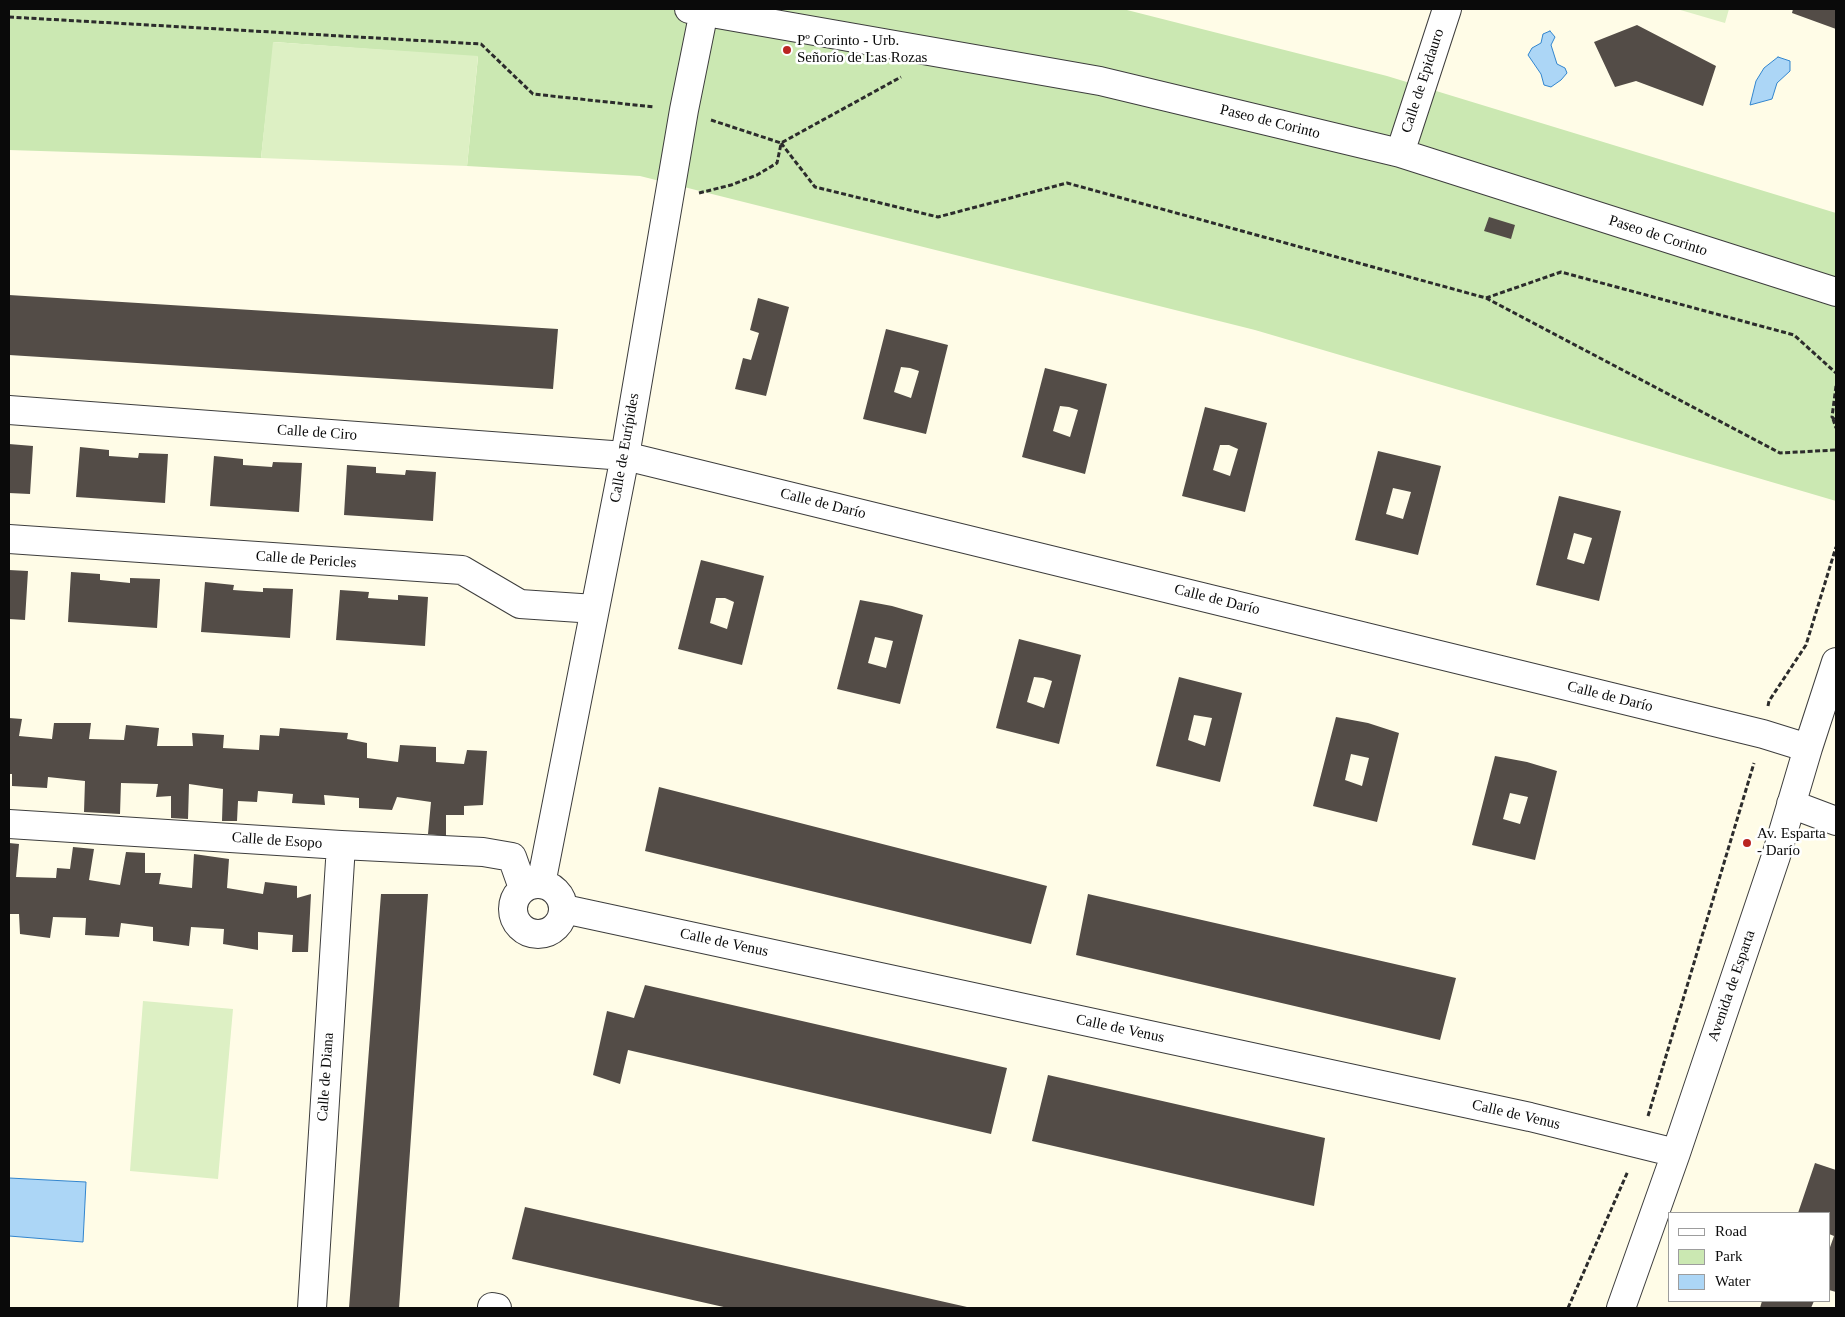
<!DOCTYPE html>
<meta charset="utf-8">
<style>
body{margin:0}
#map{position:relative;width:1845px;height:1317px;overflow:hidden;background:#fffce7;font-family:Georgia,serif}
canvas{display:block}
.frame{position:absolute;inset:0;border:10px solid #0a0a0a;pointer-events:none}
.legend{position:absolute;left:1668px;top:1212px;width:162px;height:90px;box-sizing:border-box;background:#fff;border:1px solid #9d9d9d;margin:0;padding:6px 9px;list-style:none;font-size:15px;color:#0a0a0a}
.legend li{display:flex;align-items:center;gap:10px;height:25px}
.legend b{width:25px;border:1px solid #9d9d9d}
</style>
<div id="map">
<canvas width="1845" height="1317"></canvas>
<div class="frame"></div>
<ul class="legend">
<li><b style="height:6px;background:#fff"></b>Road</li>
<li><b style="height:14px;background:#cbe8b2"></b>Park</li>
<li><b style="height:14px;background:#acd6f6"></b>Water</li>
</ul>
</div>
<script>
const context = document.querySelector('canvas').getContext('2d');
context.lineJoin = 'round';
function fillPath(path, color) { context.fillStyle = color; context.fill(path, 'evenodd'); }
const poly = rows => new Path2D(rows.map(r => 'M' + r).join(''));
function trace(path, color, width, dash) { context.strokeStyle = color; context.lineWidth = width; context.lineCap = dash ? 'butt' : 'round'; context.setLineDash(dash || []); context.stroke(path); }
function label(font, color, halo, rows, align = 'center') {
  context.font = font + ' Georgia,serif'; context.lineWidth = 5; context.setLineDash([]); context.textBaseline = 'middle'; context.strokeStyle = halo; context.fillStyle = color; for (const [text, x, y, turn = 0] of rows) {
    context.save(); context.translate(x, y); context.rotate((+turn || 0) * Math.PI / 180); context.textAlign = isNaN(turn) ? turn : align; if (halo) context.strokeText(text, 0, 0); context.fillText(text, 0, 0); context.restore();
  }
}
const green = poly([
 [9,9,1123,9,1387,76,1836,213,1836,501,1255,330,640,176,467,166,478,57,274,42,261,158,9,150]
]);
const pitch = poly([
 [1677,9,1729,9,1725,23],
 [273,42,478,56,467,166,261,158],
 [143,1001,233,1009,218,1179,130,1171]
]);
const water = poly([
 [1550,31,1555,37,1551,45,1557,64,1565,68,1567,73,1561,80,1551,87,1544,85,1541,74,1528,55,1532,48,1541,43,1543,34,1550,31],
 [1778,57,1790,61,1790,71,1777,83,1772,99,1750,105,1756,81,1764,68,1778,57],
 [9,1178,86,1182,83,1242,9,1236,9,1178]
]);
const building = poly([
 [1793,9,1836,9,1836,29,1792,13],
 [1637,25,1716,66,1703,106,1636,81,1615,87,1594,42],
 [1489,217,1515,225,1511,239,1484,231],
 [9,295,558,329,553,389,9,355],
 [758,298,789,307,766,396,735,389,743,358,751,360,759,333,750,330],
 [886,329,948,345,926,434,863,419],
 [901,367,910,368,919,371,911,398,894,392],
 [1045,368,1107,384,1085,474,1022,457],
 [1060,406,1069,407,1078,410,1070,437,1053,431],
 [1205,407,1267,423,1245,512,1182,496],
 [1220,445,1229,445,1238,449,1230,476,1213,470],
 [9,444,33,446,30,494,9,493],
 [80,447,109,450,109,456,138,458,139,453,168,454,165,503,76,497],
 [1378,451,1441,466,1418,555,1355,540],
 [1393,488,1411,492,1403,519,1386,514],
 [214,456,243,459,243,465,272,467,273,462,302,463,299,512,210,506],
 [347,465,376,467,376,473,405,475,406,470,436,472,433,521,344,515],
 [1559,496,1621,511,1599,601,1536,585],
 [1574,533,1592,538,1584,564,1567,559],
 [701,560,764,576,742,665,678,649],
 [716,598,725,598,734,602,727,629,710,623],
 [9,570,28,571,25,620,9,619],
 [71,572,100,574,100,580,130,583,130,578,160,579,157,628,68,622],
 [205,582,234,585,233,590,247,591,263,592,263,588,293,589,290,638,201,632],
 [340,590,369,592,368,598,398,600,398,595,428,597,425,646,336,640],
 [860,600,892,606,923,615,900,704,837,689],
 [875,637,893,641,886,668,868,663],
 [1019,639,1081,655,1059,744,996,728],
 [1034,677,1043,678,1052,681,1044,708,1027,702],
 [1179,677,1242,693,1220,782,1156,766],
 [1194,715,1212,718,1205,746,1188,740],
 [1336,717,1368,723,1399,733,1377,822,1313,806],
 [1351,754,1369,758,1362,786,1345,780],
 [9,718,22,719,19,736,52,739,54,723,91,723,89,739,124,740,126,725,159,728,157,746,193,746,192,733,224,735,223,748,259,750,260,735,279,736,280,728,348,733,347,739,367,743,367,758,398,762,400,745,436,747,436,762,464,764,467,750,487,751,483,805,464,806,464,815,446,815,446,836,428,834,431,802,397,797,392,810,359,808,359,798,324,795,325,805,292,803,293,794,258,791,257,802,238,801,237,821,222,821,223,789,189,784,188,819,171,818,171,796,156,797,158,784,121,783,120,814,84,812,85,781,48,777,47,788,12,786,12,774,9,774],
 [1495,756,1527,762,1557,771,1535,860,1472,845],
 [1510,793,1528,797,1520,824,1503,819],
 [659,787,1047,886,1031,944,645,851],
 [9,843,19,844,16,877,56,878,57,868,70,869,73,847,94,849,89,880,120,885,126,852,145,853,145,873,161,873,159,884,192,888,194,854,229,859,227,888,263,894,265,882,297,886,297,898,311,894,308,952,292,952,293,935,258,932,258,950,223,944,224,929,191,927,189,946,153,941,153,927,121,923,119,937,85,935,86,918,53,917,50,938,20,934,19,914,9,914],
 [381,894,428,894,399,1308,349,1308],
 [1088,894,1456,978,1440,1040,1076,955],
 [645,985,1007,1068,991,1134,628,1050,620,1084,593,1075,607,1011,634,1018],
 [1048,1075,1325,1138,1314,1206,1032,1141],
 [1815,1163,1836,1170,1836,1292,1829,1290,1829,1250,1834,1236,1829,1234,1829,1213,1798,1213],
 [525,1207,967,1307,967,1308,728,1308,512,1259],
 [1762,1301,1814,1301,1811,1308,1760,1308]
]);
const path = poly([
 [9,17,481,44,533,94,654,107],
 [711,120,781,143,901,77],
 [781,143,815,187,938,217,1067,183,1486,298,1561,272,1794,335,1836,373],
 [699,193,731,185,757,175,777,163,781,144],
 [1486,298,1780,453,1836,450],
 [1836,386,1832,417,1836,421],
 [1833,419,1836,428],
 [1768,706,1769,701,1806,645,1836,547],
 [1648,1116,1754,763],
 [1568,1308,1628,1171]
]);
const minor = poly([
 [689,9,1100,81,1400,153,1836,292],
 [1400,153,1447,9],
 [9,410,625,456,1763,734,1808,748],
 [9,539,462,570,520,604,595,609],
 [1791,804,1836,821],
 [9,824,341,845,483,852,512,857,523,888],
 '513 909a25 25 0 1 1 50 0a25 25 0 1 1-50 0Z',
 [541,884,625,456,684,110,704,11],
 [564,909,1530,1117,1676,1153],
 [492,1307,497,1308],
 [312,1308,341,845],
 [1621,1308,1676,1153,1776,856,1808,748,1836,662]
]);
const markers = [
 [787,50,5,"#ba2522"],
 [1747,843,5,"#ba2522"]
];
const poiNames = [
 ["Pº Corinto - Urb.",797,41],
 ["Señorío de Las Rozas",797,58],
 ["Av. Esparta",1757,834],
 ["- Darío",1757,851]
];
const streetNames = [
 ["Calle de Epidauro",1423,81,-72],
 ["Paseo de Corinto",1270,122,14],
 ["Paseo de Corinto",1658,236,18],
 ["Calle de Ciro",317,433,4],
 ["Calle de Eurípides",625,448,-80],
 ["Calle de Darío",823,504,14],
 ["Calle de Pericles",306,560,4],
 ["Calle de Darío",1217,600,14],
 ["Calle de Darío",1610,697,14],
 ["Calle de Esopo",277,841,4],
 ["Calle de Venus",724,943,12],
 ["Avenida de Esparta",1732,986,-71],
 ["Calle de Venus",1120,1029,12],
 ["Calle de Diana",326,1077,-86],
 ["Calle de Venus",1516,1115,13]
];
fillPath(green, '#cbe8b2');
fillPath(pitch, '#ddf0c4');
fillPath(water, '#acd6f6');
trace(water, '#3285ce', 1);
fillPath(building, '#534c47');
trace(minor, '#3d3d3d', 30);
trace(path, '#2c2c2c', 3, [5, 2.5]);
trace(minor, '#fff', 28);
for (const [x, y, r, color] of markers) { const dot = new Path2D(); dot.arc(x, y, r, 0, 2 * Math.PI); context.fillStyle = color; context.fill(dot); trace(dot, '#fff', 2); }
label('15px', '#0a0a0a', '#fff', poiNames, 'left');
label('15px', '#0a0a0a', '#fff', streetNames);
</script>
